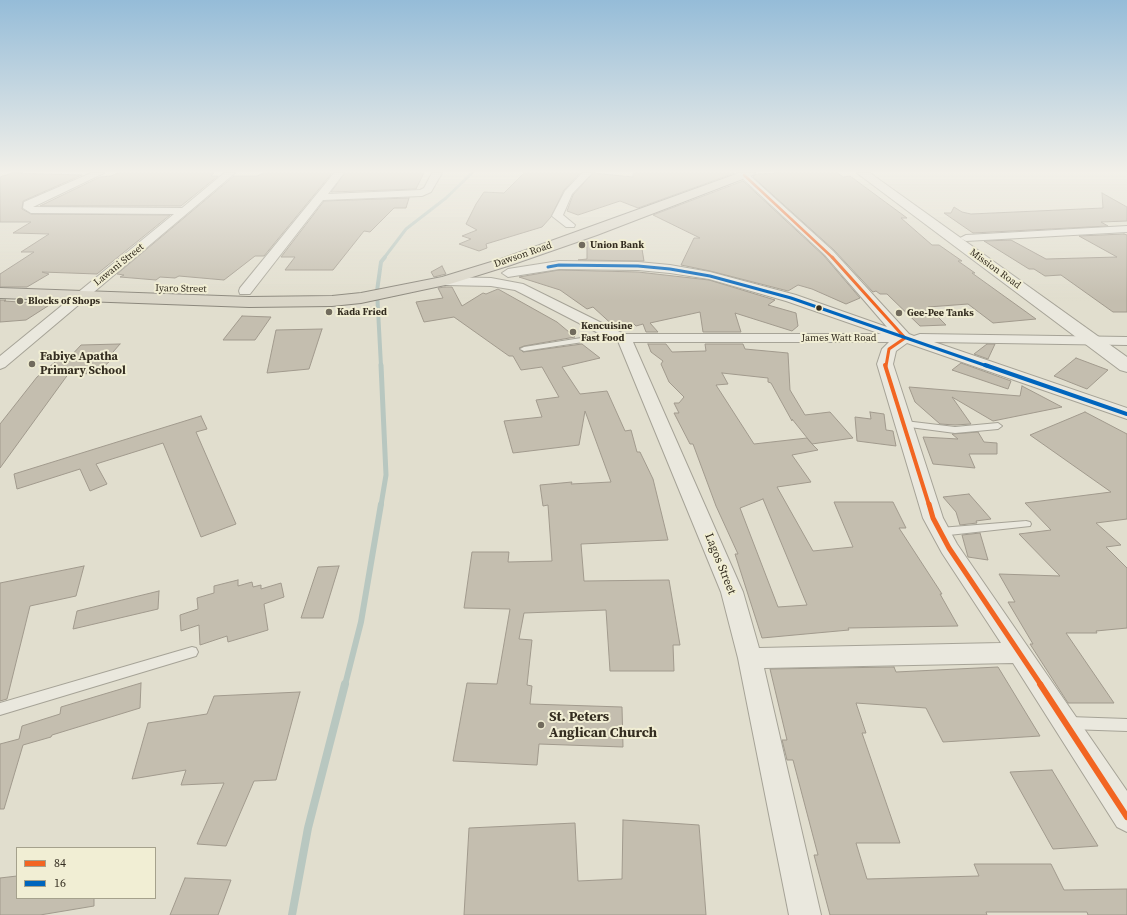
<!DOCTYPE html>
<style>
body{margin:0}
#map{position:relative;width:1127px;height:915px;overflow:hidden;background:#e1dece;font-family:"Source Serif 4",serif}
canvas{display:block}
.legend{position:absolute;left:16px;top:847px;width:140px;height:52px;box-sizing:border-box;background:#f1eed4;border:1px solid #a5a18c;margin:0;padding:5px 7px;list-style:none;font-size:12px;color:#342d20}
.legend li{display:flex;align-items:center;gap:8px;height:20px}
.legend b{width:20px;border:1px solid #a5a18c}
</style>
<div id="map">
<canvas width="1127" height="915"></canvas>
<ul class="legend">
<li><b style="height:5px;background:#f26522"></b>84</li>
<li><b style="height:5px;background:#0065bd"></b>16</li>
</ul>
</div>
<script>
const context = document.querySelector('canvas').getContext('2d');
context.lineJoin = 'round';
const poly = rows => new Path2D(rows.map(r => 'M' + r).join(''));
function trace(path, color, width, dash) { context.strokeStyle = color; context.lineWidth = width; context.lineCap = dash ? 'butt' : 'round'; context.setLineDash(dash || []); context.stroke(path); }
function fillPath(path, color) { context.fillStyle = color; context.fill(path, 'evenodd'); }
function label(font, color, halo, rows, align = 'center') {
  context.font = font + ' "Source Serif 4",serif'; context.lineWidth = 4; context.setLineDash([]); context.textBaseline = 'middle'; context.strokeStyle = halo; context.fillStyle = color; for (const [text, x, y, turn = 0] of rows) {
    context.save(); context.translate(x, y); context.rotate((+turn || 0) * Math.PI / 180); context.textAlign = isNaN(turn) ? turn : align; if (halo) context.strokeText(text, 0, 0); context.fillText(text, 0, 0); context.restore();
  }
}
const streamFar4 = poly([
 [384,258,406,229,446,198,472,173]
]);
const streamFar3 = poly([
 [381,366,377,291,381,262,385,257]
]);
const streamFar2 = poly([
 [381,365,386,475,381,505]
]);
const streamFar1 = poly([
 [345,685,361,622,381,504]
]);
const stream = poly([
 [292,915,308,828,345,684]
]);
const building = poly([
 [12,173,82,175,23,201,22,209,31,214,170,215,97,274,42,272,49,274,27,287,0,287,0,274,34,252,21,252,49,234,13,233,31,222,0,222,0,177,12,173],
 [118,173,214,173,211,176,218,176,181,206,40,206,100,177,111,176,118,173],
 [264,173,332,173,264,256,255,256,224,280,179,276,175,278,160,277,156,280,120,277,124,275,117,274,234,176,257,176,264,173],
 [345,173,424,173,416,189,331,192,345,173],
 [524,173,580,173,564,190,551,217,542,227,486,244,487,248,479,251,459,244,471,239,462,236,477,230,466,224,476,204,484,192,504,193,524,173],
 [593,173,633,177,633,173,735,173,638,208,620,201,578,215,567,211,573,195,593,173],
 [782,173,838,173,843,177,850,176,907,218,901,218,932,245,939,245,962,261,958,261,975,273,972,273,1036,319,993,323,968,304,928,307,946,325,920,326,887,294,880,294,876,291,873,292,834,250,753,177,756,174,782,173],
 [743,181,824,256,860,298,846,304,812,289,798,285,788,291,710,271,681,265,694,238,700,238,653,215,743,181],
 [1102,193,1127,207,1127,221,1101,222,1108,226,973,233,944,213,951,213,954,207,962,212,971,214,1103,208,1102,193],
 [409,198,406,208,394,208,370,232,364,231,333,270,285,270,295,257,281,257,324,201,409,198],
 [1124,234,1127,235,1127,312,1113,312,1061,275,1045,276,1034,269,1029,269,984,241,1011,240,1046,259,1117,257,1079,236,1124,234],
 [587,242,641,243,644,261,578,260,587,259,587,242],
 [442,266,446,274,434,277,431,272,442,266],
 [559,270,638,272,709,280,775,300,768,305,796,313,798,326,792,331,735,313,741,332,703,332,700,312,650,323,658,332,646,332,643,324,636,326,634,324,616,328,593,307,587,309,560,290,519,277,559,270],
 [445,287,452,287,462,306,483,293,486,294,498,289,557,322,575,337,524,346,519,348,523,352,582,344,600,358,562,367,580,394,607,391,625,431,631,430,637,452,640,452,653,479,668,540,581,544,584,581,669,580,680,645,673,645,674,671,610,671,606,610,524,613,519,639,532,640,527,685,532,686,530,704,622,707,623,747,539,744,537,765,453,761,467,683,497,684,510,609,464,608,472,552,509,552,508,562,552,561,548,505,543,506,540,485,572,482,571,484,611,482,585,411,579,445,513,453,504,421,542,417,536,400,559,397,542,367,521,370,513,356,509,356,454,317,424,322,416,302,443,298,438,288,445,287],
 [0,300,6,300,4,301,51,304,26,320,0,322,0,300],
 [242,316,271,317,255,340,223,340,242,316],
 [322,329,309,369,267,373,276,330,322,329],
 [120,344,107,359,112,359,96,374,69,373,0,468,0,424,37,377,60,358,69,358,81,345,120,344],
 [648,344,666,344,672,352,706,351,705,344,743,344,745,349,788,353,790,390,805,415,830,412,853,438,812,444,818,450,792,455,811,482,777,487,813,551,853,547,834,502,893,502,906,528,899,528,942,594,940,594,958,626,848,628,849,630,762,638,735,554,738,554,716,506,693,444,690,444,674,413,679,413,674,403,679,403,684,397,669,382,661,364,663,361,651,352,648,344],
 [722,373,768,378,768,382,771,383,792,421,792,419,812,444,807,438,754,444,716,385,728,384,722,373],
 [763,499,807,605,778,607,740,508,763,499],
 [987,344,995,344,988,359,974,354,987,344],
 [1076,358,1108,370,1087,389,1054,376,1076,358],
 [961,363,1011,381,1008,389,952,370,961,363],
 [1022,386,1062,407,993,421,952,397,971,424,955,425,940,424,915,402,909,387,1020,396,1022,386],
 [870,412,884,414,886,430,893,431,896,446,857,441,855,417,871,419,870,412],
 [1085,412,1127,434,1127,519,1096,523,1121,545,1106,547,1127,568,1127,628,1096,631,1097,633,1066,633,1114,703,1068,703,1030,644,1033,644,1008,602,1015,602,999,574,1060,576,1019,534,1051,530,1025,503,1111,492,1030,435,1085,412],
 [201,416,207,429,196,432,236,524,201,537,163,443,96,464,107,484,90,491,80,469,17,489,14,474,201,416],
 [978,432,984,442,997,443,997,454,969,454,975,468,933,464,923,437,958,439,952,434,978,432],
 [969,494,991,519,976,521,977,523,960,525,956,512,943,497,969,494],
 [980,533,988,560,968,557,962,535,980,533],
 [84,566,76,596,30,606,7,699,0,701,0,583,84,566],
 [339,566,323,618,301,618,318,567,339,566],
 [238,580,238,586,252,582,253,587,261,585,261,589,281,583,284,597,264,604,268,630,228,642,227,636,200,645,199,625,181,631,180,615,198,609,197,598,214,593,214,586,238,580],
 [159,591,158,609,73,629,77,611,159,591],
 [894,667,896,672,998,667,1040,736,943,742,926,708,856,703,866,733,862,733,900,843,856,843,867,879,979,876,974,864,1051,864,1064,890,1127,889,1127,915,1088,915,1087,912,986,912,987,915,830,915,814,855,818,855,793,760,787,760,782,740,787,740,770,669,894,667],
 [141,683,140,708,52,735,51,737,23,745,4,809,0,809,0,744,19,739,22,726,60,714,61,707,141,683],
 [300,692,276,780,254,781,226,846,197,844,224,783,181,785,186,770,132,779,148,723,207,714,214,696,300,692],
 [1052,770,1098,846,1053,849,1010,772,1052,770],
 [623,820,699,825,706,915,464,915,469,828,575,823,578,881,622,879,623,820],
 [17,876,17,898,94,898,94,906,40,915,0,915,0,878,17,876],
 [185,878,231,880,218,915,170,915,185,878]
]);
const service = poly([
 [613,333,616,333,616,337,524,351,520,349,524,347,613,333],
 [905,421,955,427,998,423,1002,426,998,429,955,433,902,426,901,424,902,422,905,421],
 [1026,521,1030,522,1031,524,1030,526,940,536,936,534,935,532,936,530,940,528,1026,521],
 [192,647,196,648,198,652,196,656,0,715,0,703,192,647],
 [1069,717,1127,719,1127,731,1069,729,1064,727,1062,723,1064,719,1069,717]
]);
const minor = poly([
 [91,173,104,173,33,207,182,208,224,173,235,173,5,367,0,369,0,356,174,214,31,213,23,208,24,202,91,173],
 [334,173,344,173,328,194,420,190,424,188,432,173,442,173,431,192,422,196,323,200,250,294,240,294,239,291,240,288,334,173],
 [582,173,592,173,572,194,563,215,575,225,574,227,566,227,552,216,565,191,582,173],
 [741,173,747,173,833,251,909,334,914,336,920,334,1127,337,1127,345,934,342,1127,408,1127,419,907,343,896,351,893,364,943,518,957,544,1127,791,1127,832,1117,827,1013,663,764,668,821,915,789,915,738,658,721,592,618,341,608,338,515,290,491,286,445,285,439,281,445,277,491,278,523,284,624,334,881,334,786,301,709,279,670,273,638,270,559,269,508,277,502,273,508,269,559,261,638,262,670,265,710,272,796,295,887,327,825,255,741,177,739,175,741,173],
 [633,342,889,342,882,349,877,364,923,518,942,553,1001,643,759,648,743,592,633,342],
 [1127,226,1127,232,966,241,960,238,966,235,1127,226]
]);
const tertiary = poly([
 [857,173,870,173,1127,357,1127,372,1120,370,857,173]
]);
const trunk = poly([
 [739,173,755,173,753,175,597,235,511,265,450,284,361,303,332,306,249,307,0,298,0,288,249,297,332,296,361,293,442,277,501,259,739,173]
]);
const bus1Far4 = poly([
 [744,175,833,258]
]);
const bus1Far3 = poly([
 [832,257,905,338,889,349,886,366]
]);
const bus1Far2 = poly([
 [885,365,929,505]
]);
const bus1Far1 = poly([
 [929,504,933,518,949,548,1041,685]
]);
const bus1 = poly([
 [1040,684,1127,817]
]);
const bus2Far1 = poly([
 [548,267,559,265,638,266,670,269,710,276,791,298,987,366]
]);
const bus2 = poly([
 [985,365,1127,414]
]);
const markers = [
 [582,245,4,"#716b5d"],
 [20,301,4,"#716b5d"],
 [819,308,3.5,"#342d20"],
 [329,312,4,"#716b5d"],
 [899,313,4,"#716b5d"],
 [573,332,4,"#716b5d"],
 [32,364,4,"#716b5d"],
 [541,725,4,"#716b5d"]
];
const farPoinames = [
 ["Union Bank",590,245],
 ["Blocks of Shops",28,301],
 ["Kada Fried",337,312],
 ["Gee-Pee Tanks",907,313],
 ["Kencuisine",581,326],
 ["Fast Food",581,338]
];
const farStreetnames = [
 ["Dawson Road",523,255,-19],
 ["Lawani Street",119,265,-39],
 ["Mission Road",995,269,36],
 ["Iyaro Street",181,289,1],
 ["James Watt Road",839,338]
];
const poiNames = [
 ["Fabiye Apatha",40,357],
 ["Primary School",40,371]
];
const streetNames = [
 ["Lagos Street",720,564,68]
];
const nearPoinames = [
 ["St. Peters",549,717],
 ["Anglican Church",549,733]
];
trace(streamFar4, '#b8c7c0', 3);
trace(streamFar3, '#b8c7c0', 4);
trace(streamFar2, '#b8c7c0', 5);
trace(streamFar1, '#b8c7c0', 6);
trace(stream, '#b8c7c0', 8);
fillPath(building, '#c4beaf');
trace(building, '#a19a8d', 1);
trace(service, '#a6a397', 2);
trace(minor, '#a6a397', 2);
trace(tertiary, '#a6a397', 2);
trace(trunk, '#8c887d', 2);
fillPath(service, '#eae8de');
fillPath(minor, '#eae8de');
fillPath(tertiary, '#eae8de');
fillPath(trunk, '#dad6c8');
trace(bus1Far4, '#f26522', 2.5);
trace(bus1Far3, '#f26522', 3);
trace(bus1Far2, '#f26522', 4);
trace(bus1Far1, '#f26522', 5);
trace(bus1, '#f26522', 6);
trace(bus2Far1, '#0065bd', 3);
trace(bus2, '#0065bd', 4);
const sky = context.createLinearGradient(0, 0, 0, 301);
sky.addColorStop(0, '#95bcd8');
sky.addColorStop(0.57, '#f2f0e9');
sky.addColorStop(1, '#f2f0e900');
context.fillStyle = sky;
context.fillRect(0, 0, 1127, 301);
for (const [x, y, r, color] of markers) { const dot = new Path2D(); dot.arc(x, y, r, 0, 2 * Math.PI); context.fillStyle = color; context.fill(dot); trace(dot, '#f1eed4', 1.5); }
label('bold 10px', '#342d20', '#f1eed4', farPoinames, 'left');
label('10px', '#342d20', '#f1eed4', farStreetnames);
label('bold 12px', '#342d20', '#f1eed4', poiNames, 'left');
label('12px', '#342d20', '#f1eed4', streetNames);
label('bold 14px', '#342d20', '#f1eed4', nearPoinames, 'left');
</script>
